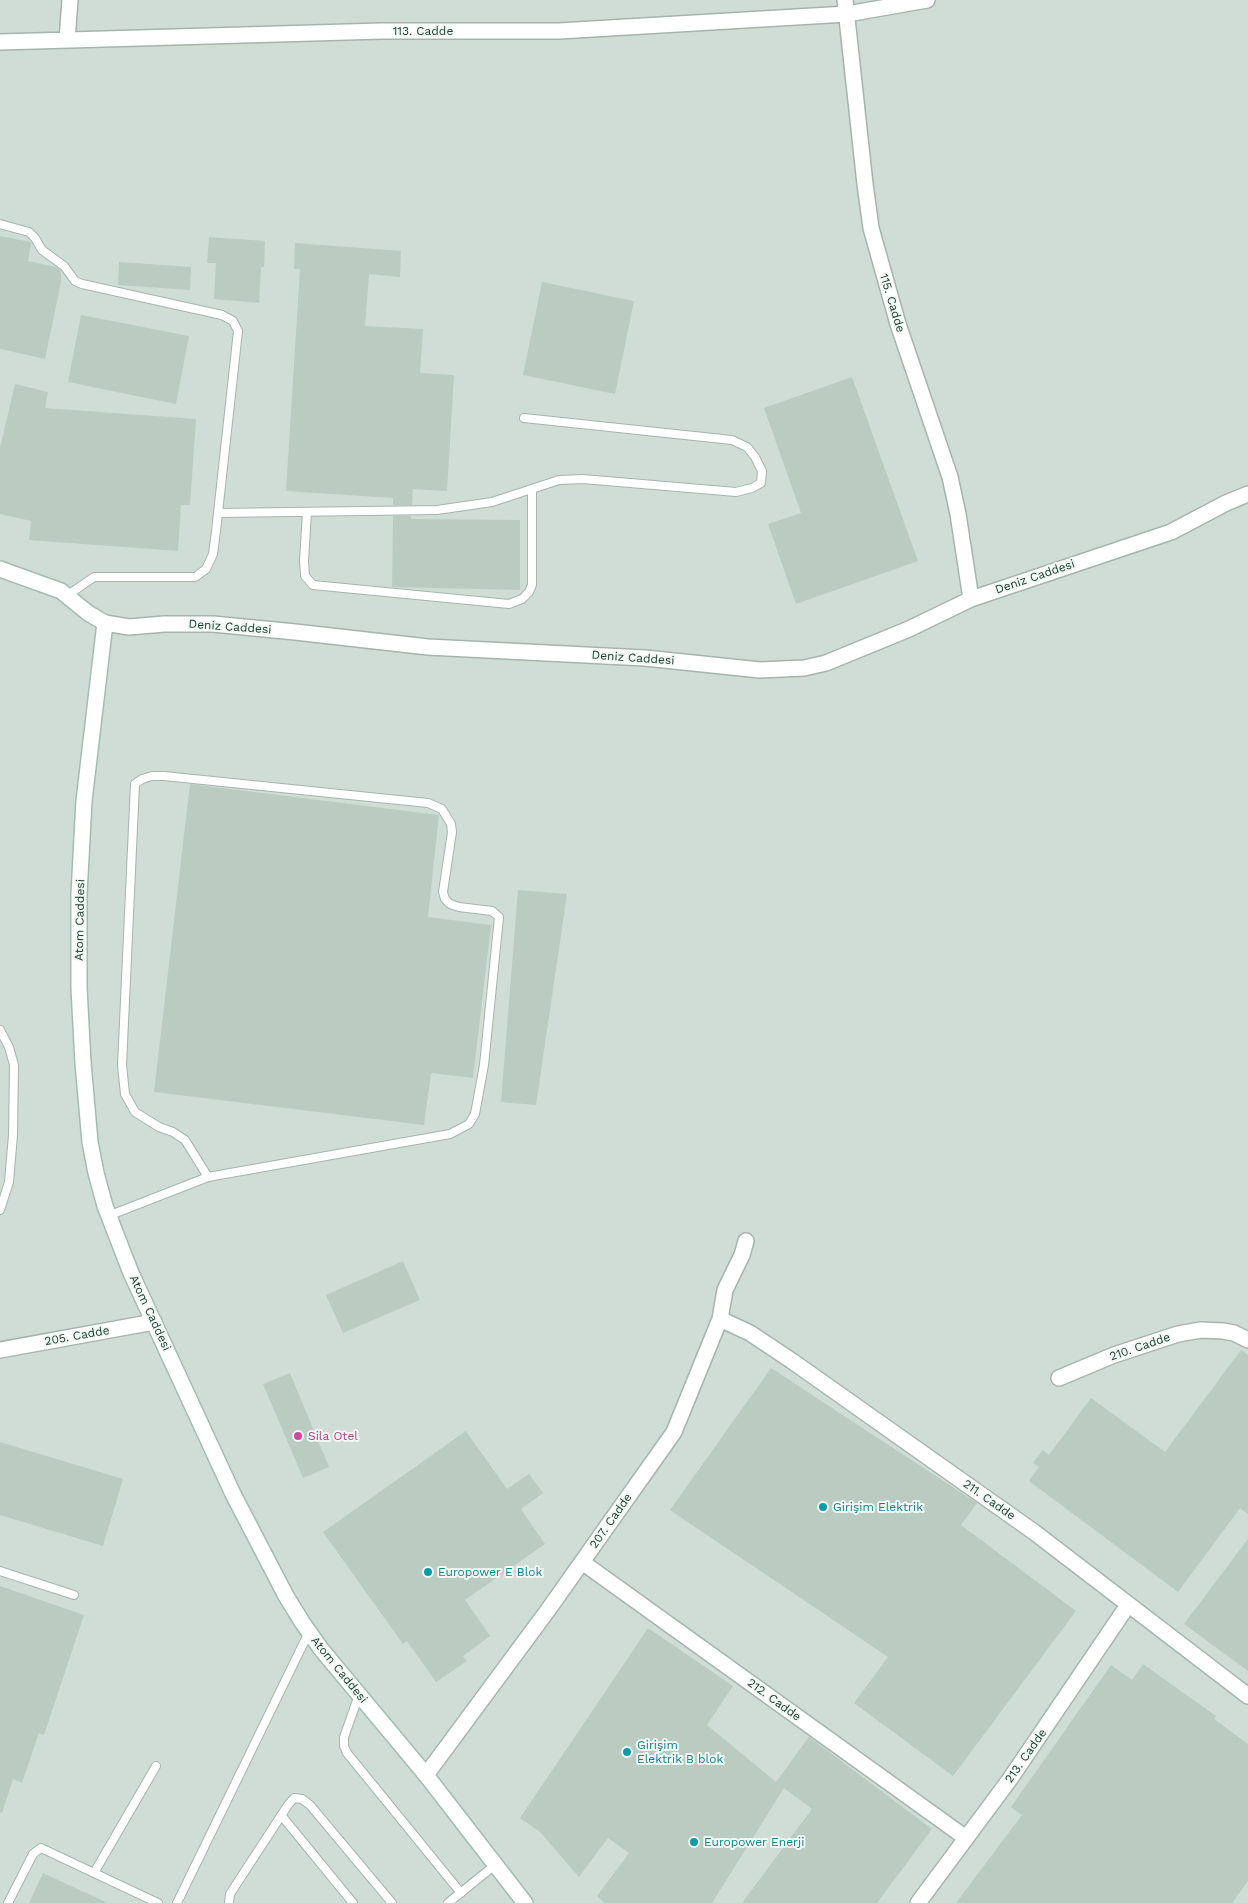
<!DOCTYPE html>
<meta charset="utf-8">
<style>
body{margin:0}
canvas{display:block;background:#e2ede7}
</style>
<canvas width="1248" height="1903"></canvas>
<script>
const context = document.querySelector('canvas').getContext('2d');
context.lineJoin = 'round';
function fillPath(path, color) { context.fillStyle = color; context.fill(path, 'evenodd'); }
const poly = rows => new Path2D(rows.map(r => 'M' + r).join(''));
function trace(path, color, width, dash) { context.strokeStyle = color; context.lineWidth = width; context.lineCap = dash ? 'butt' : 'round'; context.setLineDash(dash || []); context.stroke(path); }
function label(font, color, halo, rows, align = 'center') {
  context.font = font + ' "Work Sans",sans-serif'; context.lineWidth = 4; context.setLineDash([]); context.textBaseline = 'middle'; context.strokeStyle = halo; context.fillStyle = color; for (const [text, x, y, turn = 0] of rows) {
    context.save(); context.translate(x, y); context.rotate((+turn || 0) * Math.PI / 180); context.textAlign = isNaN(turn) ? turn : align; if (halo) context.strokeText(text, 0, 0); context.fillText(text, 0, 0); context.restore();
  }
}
const built = poly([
 [0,0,1248,0,1248,1903,0,1903]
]);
const building = poly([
 [0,236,31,242,28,261,56,267,61,271,61,282,45,359,0,349],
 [209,237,265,241,264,267,261,267,259,303,214,299,216,263,207,263],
 [295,243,401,251,400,277,369,274,365,326,423,329,420,373,454,375,447,491,413,489,412,505,393,505,393,498,286,491,300,269,294,269],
 [119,262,191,267,190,290,118,285],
 [542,282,634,301,615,394,523,375],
 [81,315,189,336,176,404,68,382],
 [852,377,918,561,796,604,768,524,801,513,764,408],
 [15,384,48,392,45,408,196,419,190,505,181,505,178,551,29,540,31,521,0,514,0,448],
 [393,516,411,516,411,519,520,520,520,590,392,587],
 [190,784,439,815,428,917,491,925,473,1078,431,1073,424,1125,154,1092],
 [518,890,567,894,536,1105,501,1102],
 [403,1261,420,1300,343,1333,326,1295],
 [1241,1350,1248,1355,1248,1514,1240,1508,1178,1592,1029,1481,1039,1467,1033,1463,1043,1450,1049,1455,1091,1398,1165,1452],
 [771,1368,977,1503,961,1525,1076,1611,953,1776,854,1703,888,1657,670,1510],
 [290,1373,329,1467,303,1478,263,1384],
 [466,1431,507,1489,529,1474,543,1493,521,1509,545,1544,465,1600,490,1636,463,1656,467,1661,436,1682,407,1641,403,1644,323,1532],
 [0,1442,123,1479,103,1546,0,1515],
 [1248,1539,1248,1671,1184,1624],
 [0,1586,84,1615,44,1735,39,1733,22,1783,13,1779,2,1813,0,1812],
 [648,1628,733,1686,707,1725,776,1782,809,1737,932,1829,877,1903,742,1903,812,1809,784,1788,712,1903,605,1903,597,1896,629,1853,608,1838,579,1877,540,1832,520,1818],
 [1143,1664,1216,1716,1214,1719,1248,1744,1248,1881,1232,1903,956,1903,1022,1815,1011,1807,1111,1665,1132,1680],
 [43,1873,108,1903,29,1903]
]);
const lane = poly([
 [0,224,29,232,35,238,42,250,64,266,75,281,82,284,222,315,233,321,238,331,216,531,213,554,206,569,195,577,94,577,68,595],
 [307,512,304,561,305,576,313,585,509,604,522,599,529,592,532,585,532,489],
 [218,513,437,510,492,502,559,480,583,479,736,492,752,488,761,483,762,471,755,457,747,447,732,440,524,418],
 [0,1030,9,1047,14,1065,13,1135,9,1182,0,1210],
 [108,1216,208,1177,450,1134,469,1124,475,1114,484,1065,499,917,492,911,459,907,450,904,445,899,443,892,452,832,451,824,442,809,428,803,164,776,152,776,142,779,135,784,122,1065,125,1094,135,1112,159,1127,173,1132,185,1140,208,1177],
 [0,1571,74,1595],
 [359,1695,344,1737,344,1746,347,1753,461,1893],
 [281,1815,353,1903],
 [94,1873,156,1766],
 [8,1903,33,1854,41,1848,158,1903],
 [177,1903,309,1632],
 [229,1903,230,1894,288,1805,294,1798,302,1799,310,1805,392,1903],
 [448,1903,495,1865]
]);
const street = poly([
 [845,0,865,184,871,228,898,324,950,477,958,514,971,599],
 [67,40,70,0],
 [0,42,382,31,559,31,847,14,927,0],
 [105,623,129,627,164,624,213,624,295,632,428,647,645,658,760,670,804,668,826,663,909,629,971,599,1171,532,1226,503,1248,494],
 [720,1319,750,1333,792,1361,1034,1532,1248,1696],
 [0,1350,154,1322],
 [1059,1378,1114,1355,1178,1334,1201,1330,1223,1331,1234,1333,1248,1340],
 [582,1562,966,1838],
 [426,1775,548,1610,674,1432,720,1319,725,1290,742,1255,746,1241],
 [918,1903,1010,1779,1128,1605]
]);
const secondary = poly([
 [0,569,61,591,88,613,105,623,84,801,79,894,79,988,83,1063,90,1142,96,1173,105,1206,131,1273,233,1494,286,1596,302,1622,321,1649,426,1775,525,1903]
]);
const markers = [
 [298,1436,5,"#d1479c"],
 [823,1507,5,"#0f9aa8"],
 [428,1572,5,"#0f9aa8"],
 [627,1752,5,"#0f9aa8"],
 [694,1842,5,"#0f9aa8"]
];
const streetNames = [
 ["113. Cadde",423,31],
 ["115. Cadde",892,303,73],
 ["Deniz Caddesi",1035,577,-19],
 ["Deniz Caddesi",230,627,4],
 ["Deniz Caddesi",633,658,4],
 ["Atom Caddesi",80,920,-89],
 ["Atom Caddesi",150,1313,65],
 ["205. Cadde",77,1336,-10],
 ["210. Cadde",1140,1347,-19],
 ["211. Cadde",989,1500,35],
 ["207. Cadde",611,1521,-55],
 ["Atom Caddesi",339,1670,51],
 ["212. Cadde",774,1700,36],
 ["213. Cadde",1026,1756,-55]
];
const hotelNames = [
 ["Sila Otel",308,1436]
];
const cultureNames = [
 ["Girişim Elektrik",833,1507],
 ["Europower E Blok",438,1572],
 ["Girişim",637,1745],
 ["Elektrik B blok",637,1759],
 ["Europower Enerji",704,1842]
];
fillPath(built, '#d0ddd6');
fillPath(building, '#bacbc2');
trace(lane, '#a4b5ae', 10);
trace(street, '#a4b5ae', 18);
trace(secondary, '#a2bcb1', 18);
trace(lane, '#fff', 8);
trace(street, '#fff', 15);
trace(secondary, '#fff', 15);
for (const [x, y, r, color] of markers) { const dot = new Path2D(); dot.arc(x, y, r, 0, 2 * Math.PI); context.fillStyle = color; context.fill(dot); trace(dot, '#f2f9f5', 2); }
label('12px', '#213f34', '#f2f9f5', streetNames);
label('12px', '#b23c85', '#f2f9f5', hotelNames, 'left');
label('12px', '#0d838f', '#f2f9f5', cultureNames, 'left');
</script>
